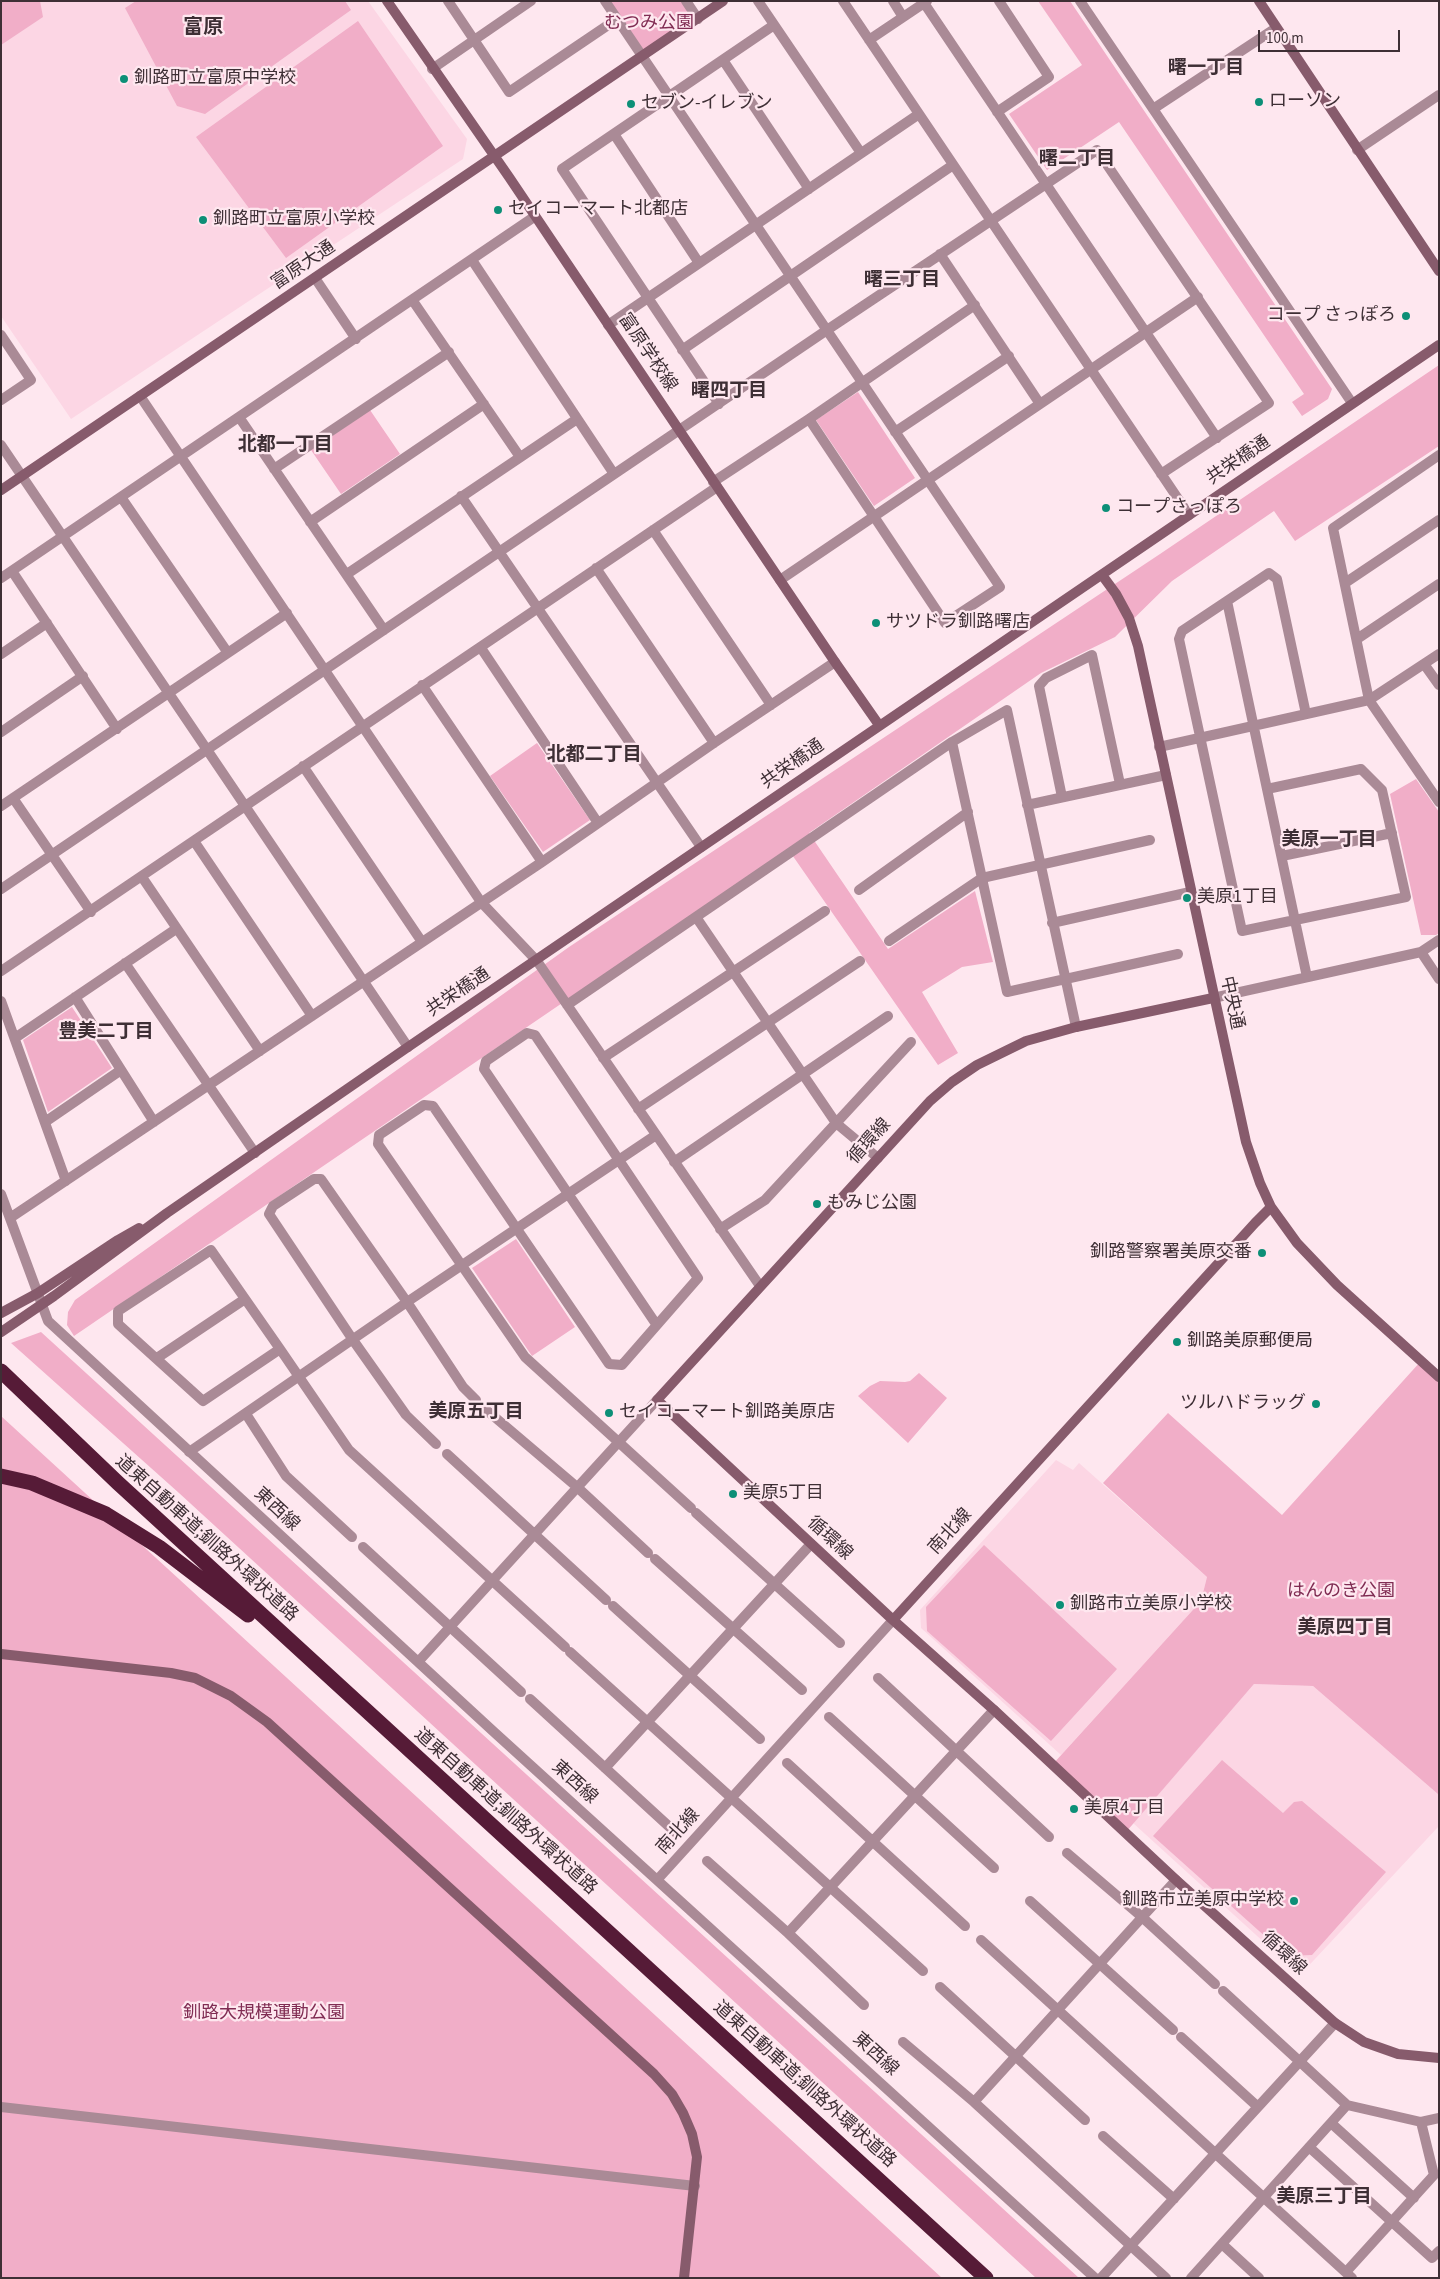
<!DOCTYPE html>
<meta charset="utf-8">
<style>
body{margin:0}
#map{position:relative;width:1440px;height:2279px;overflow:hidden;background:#fee7ef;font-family:"Source Sans 3",sans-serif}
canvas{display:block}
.frame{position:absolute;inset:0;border:2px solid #3e2f35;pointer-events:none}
.scale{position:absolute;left:1258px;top:30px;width:142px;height:22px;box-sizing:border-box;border:2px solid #3e2f35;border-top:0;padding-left:6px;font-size:15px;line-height:18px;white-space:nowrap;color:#3e2f35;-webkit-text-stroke:4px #fee7ef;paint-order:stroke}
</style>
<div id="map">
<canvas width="1440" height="2279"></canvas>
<div class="frame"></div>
<div class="scale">100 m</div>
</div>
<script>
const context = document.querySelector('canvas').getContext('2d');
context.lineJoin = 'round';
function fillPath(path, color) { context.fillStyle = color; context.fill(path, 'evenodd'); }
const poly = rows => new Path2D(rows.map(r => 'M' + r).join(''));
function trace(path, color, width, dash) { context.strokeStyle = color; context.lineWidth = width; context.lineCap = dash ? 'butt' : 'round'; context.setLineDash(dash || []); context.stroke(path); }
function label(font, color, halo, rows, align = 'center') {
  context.font = font + ' "Source Sans 3","Noto Sans JP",sans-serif'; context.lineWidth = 4.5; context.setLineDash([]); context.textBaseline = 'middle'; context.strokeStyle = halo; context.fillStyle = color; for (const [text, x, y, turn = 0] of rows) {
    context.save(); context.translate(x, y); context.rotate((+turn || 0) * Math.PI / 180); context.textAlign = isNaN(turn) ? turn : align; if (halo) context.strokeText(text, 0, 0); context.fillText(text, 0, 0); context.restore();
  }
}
const built = poly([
 [1,1,368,1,467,139,463,159,71,419,1,316],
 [1056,1460,1073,1470,1079,1463,1207,1577,1201,1601,1061,1755,921,1628,920,1610],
 [1254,1684,1313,1686,1439,1795,1439,1826,1300,1975,1133,1823]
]);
const green = poly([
 [1,1,40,1,43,17,1,45],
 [136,1,345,1,351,10,205,114,177,106,125,8],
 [605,1,686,1,698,19,642,57],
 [1038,1,1070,1,1332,389,1328,399,1302,416,1292,402,1304,394,1119,122,1047,170,1009,114,1082,65],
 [358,21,443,146,286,258,196,137],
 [1439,365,1439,446,1295,541,1274,511,1172,581,1115,637,1041,673,809,833,888,949,975,891,993,962,962,967,922,992,958,1053,938,1065,788,849,74,1336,67,1325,68,1312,75,1300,569,947,1160,554],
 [858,392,915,478,874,506,816,420],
 [370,410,400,454,341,494,311,450],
 [537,743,590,820,543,852,490,776],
 [1416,779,1439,812,1439,933,1436,935,1421,935,1390,794],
 [72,1007,112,1068,48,1112,23,1040],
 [516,1239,575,1327,532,1356,472,1268],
 [41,1332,1079,2278,1036,2278,179,1493,11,1343],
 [1421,1361,1439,1377,1439,1795,1313,1686,1254,1684,1126,1832,1053,1764,1201,1601,1207,1577,1103,1483,1168,1413,1282,1515],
 [919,1373,947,1398,908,1443,858,1396,870,1386,880,1381,905,1382,910,1381],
 [1,1416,942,2278,1,2278],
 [984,1545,1117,1669,1051,1741,927,1631,926,1607],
 [1222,1760,1283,1813,1294,1802,1302,1801,1386,1872,1312,1955,1287,1956,1153,1836]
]);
const street = poly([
 [448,1,509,92,617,19],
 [605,1,1000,587,945,623,809,419],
 [686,1,698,19],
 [758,1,861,153],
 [843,1,1189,515],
 [893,1,903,17],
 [1080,1,1352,403],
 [924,3,1217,438],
 [869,40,927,1],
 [723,60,809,189],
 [432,69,531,1],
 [1153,109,1276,28],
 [997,112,1049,77,999,1],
 [614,134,699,263],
 [1357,150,1439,95],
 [940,254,1040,404],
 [472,260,614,474],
 [315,278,356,339],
 [413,301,520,457],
 [608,325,919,114],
 [1,335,31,380,1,400],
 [682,350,953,165],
 [140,396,481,902,537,961,760,1286],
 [719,404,562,169,774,25],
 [239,417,384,630],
 [895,432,1009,356],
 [1,445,408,1047],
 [1439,455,1333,528,1369,700,1439,802],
 [274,469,449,352],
 [713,482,809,419,975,305],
 [461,496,701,847],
 [121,497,228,653],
 [310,522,484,404],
 [653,530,771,705],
 [596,568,714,743],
 [12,571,117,729],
 [347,574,577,419],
 [1,578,534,217],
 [780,580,1198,297],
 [1345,583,1439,520],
 [1227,601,1307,977],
 [1357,639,1439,584],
 [481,648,598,823],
 [1,654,47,623],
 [1424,664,1439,685],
 [422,685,542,862],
 [1,732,83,676],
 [952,742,1007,992,1178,954],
 [1159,747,1369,700,1439,654],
 [303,766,422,942],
 [1267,789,1361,769,1382,790,1406,897,1242,931,1179,639,1182,631,1269,573,1277,579,1306,714],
 [1062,797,1039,686,1046,678,1092,655,1120,784],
 [13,798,91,912],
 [1027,805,1166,775],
 [1,806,287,613],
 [194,841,312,1016],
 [1282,856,1392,833],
 [142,877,260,1051],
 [1,889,827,330,1097,150,1269,403,1161,474],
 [859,890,968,812],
 [696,917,836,1123,878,1158],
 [1052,923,1190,892],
 [889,941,982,878,1150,840],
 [1421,952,1439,940],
 [125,963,255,1153],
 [1,971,717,487],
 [75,997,154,1122],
 [1213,998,1421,952,1439,979],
 [1,1001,66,1181],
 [567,1005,952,742,1007,710,1076,1027],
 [15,1038,176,929],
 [603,1058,825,911],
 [638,1109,860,961],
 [45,1122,121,1070],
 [674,1162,888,1016],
 [1,1194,48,1321,494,1732,1095,2278],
 [10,1218,542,862,714,743,835,662],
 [720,1229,765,1200,911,1042],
 [656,1324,484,1069,486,1061,527,1033,535,1035,698,1278,622,1365,609,1364,433,1106,424,1105,379,1135,378,1144,525,1357,691,1508],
 [280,1349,203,1401,118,1324,118,1311,211,1250,280,1349,349,1450,565,1647],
 [157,1358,245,1299],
 [484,1408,577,1487,648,1553],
 [246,1414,286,1476,352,1537],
 [436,1444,406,1415,353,1340,269,1214,273,1206,314,1179,321,1179,407,1302,463,1387,476,1400],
 [189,1452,407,1302,656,1135],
 [447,1454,606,1600],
 [696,1513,840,1643],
 [363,1547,521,1692],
 [655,1559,802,1690],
 [613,1606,760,1739],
 [570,1652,923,1971],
 [418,1662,657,1400],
 [878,1678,1049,1837],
 [530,1699,675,1832],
 [829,1717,994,1868],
 [787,1763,965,1926],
 [605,1768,811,1544],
 [1067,1853,1142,1917,1215,1984],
 [707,1861,788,1933,864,2005],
 [657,1880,893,1620],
 [1030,1901,1173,2030],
 [788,1933,994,1710],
 [981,1940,1352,2278],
 [940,1987,1085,2120],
 [1223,1991,1347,2105,1421,2122,1439,2118],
 [1181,2037,1258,2107],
 [903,2042,974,2102,1166,2278],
 [974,2102,1176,1880],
 [1,2107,695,2186],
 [1331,2123,1414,2198],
 [1103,2136,1174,2199],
 [1309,2147,1432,2258,1439,2251],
 [1222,2244,1259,2278],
 [1346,2272,1434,2175,1421,2122],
 [1101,2278,1335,2023],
 [1191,2278,1347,2105]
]);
const secondary = poly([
 [387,1,509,177,835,662,879,725],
 [1259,1,1439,271],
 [1,490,723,1],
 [1102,575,1116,594,1129,618,1138,646,1246,1142,1260,1183,1271,1207,1297,1243,1337,1285,1439,1377],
 [1213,998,1076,1027,1026,1041,977,1065,952,1082,930,1101,657,1400,893,1620,994,1710,1176,1880,1335,2023,1364,2042,1398,2054,1439,2058],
 [1,1313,38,1293,118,1240,139,1228],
 [1,1332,54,1296,167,1213,408,1047,1439,345],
 [893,1620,1255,1223,1271,1207],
 [1,1654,171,1673,195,1678,231,1696,267,1722,654,2074,672,2094,683,2113,692,2134,697,2157,684,2278]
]);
const highway = poly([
 [1,1371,118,1483,986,2278],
 [1,1476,32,1483,106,1514,159,1547,248,1615]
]);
const markers = [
 [124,79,5,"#0d8f77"],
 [1259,102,5,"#0d8f77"],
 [631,104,5,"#0d8f77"],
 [498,210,5,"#0d8f77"],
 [203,220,5,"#0d8f77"],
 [1406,316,5,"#0d8f77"],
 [1106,508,5,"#0d8f77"],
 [876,623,5,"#0d8f77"],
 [1187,898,5,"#0d8f77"],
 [817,1204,5,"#0d8f77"],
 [1262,1253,5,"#0d8f77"],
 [1177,1342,5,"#0d8f77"],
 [1316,1404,5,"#0d8f77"],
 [609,1413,5,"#0d8f77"],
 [733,1494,5,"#0d8f77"],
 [1060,1605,5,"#0d8f77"],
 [1074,1809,5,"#0d8f77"],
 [1294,1901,5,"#0d8f77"]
];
const parkNames = [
 ["むつみ公園",649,24],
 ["はんのき公園",1341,1592],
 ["釧路大規模運動公園",264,2014]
];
const poiNames = [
 ["釧路町立富原中学校",134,79],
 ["ローソン",1269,102],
 ["セブン-イレブン",641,104],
 ["セイコーマート北都店",508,210],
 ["釧路町立富原小学校",213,220],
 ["コープ さっぽろ",1396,316,"right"],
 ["コープさっぽろ",1116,508],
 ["サツドラ釧路曙店",886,623],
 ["美原1丁目",1197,898],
 ["もみじ公園",827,1204],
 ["釧路警察署美原交番",1252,1253,"right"],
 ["釧路美原郵便局",1187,1342],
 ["ツルハドラッグ",1306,1404,"right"],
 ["セイコーマート釧路美原店",619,1413],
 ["美原5丁目",743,1494],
 ["釧路市立美原小学校",1070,1605],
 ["美原4丁目",1084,1809],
 ["釧路市立美原中学校",1284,1901,"right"]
];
const streetNames = [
 ["富原大通",304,266,-34],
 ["富原学校線",647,353,56],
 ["共栄橋通",1239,461,-34],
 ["共栄橋通",793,765,-35],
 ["共栄橋通",459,993,-34],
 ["中央通",1231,1003,78],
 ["循環線",870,1142,-48],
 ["東西線",276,1510,43],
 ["南北線",951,1532,-48],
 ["道東自動車道;釧路外環状道路",206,1539,42],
 ["循環線",829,1539,43],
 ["東西線",574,1783,42],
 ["道東自動車道;釧路外環状道路",505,1812,42],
 ["南北線",679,1832,-48],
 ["循環線",1283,1954,43],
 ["東西線",875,2055,42],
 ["道東自動車道;釧路外環状道路",804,2085,42]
];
const neighbourhoodNames = [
 ["曙一丁目",1206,69],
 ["曙二丁目",1077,160],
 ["曙三丁目",902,281],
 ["曙四丁目",729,392],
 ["北都一丁目",285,446],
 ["北都二丁目",594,756],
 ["美原一丁目",1329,841],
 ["豊美二丁目",106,1033],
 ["美原五丁目",476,1413],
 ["美原四丁目",1345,1629],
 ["美原三丁目",1324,2198]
];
const quarterNames = [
 ["富原",203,29]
];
fillPath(built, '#fcd6e4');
fillPath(green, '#f1aec8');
trace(street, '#aa8a96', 10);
trace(secondary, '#875b6c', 10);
trace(highway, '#561b37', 15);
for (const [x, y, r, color] of markers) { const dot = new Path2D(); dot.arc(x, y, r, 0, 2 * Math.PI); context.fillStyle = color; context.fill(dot); trace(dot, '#fee7ef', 2); }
label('18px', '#802c53', '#fee7ef', parkNames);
label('18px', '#3e2f35', '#fee7ef', poiNames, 'left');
label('18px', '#3e2f35', '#fee7ef', streetNames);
label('bold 19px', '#3e2f35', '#fee7ef', neighbourhoodNames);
label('bold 20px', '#3e2f35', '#fee7ef', quarterNames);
</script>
